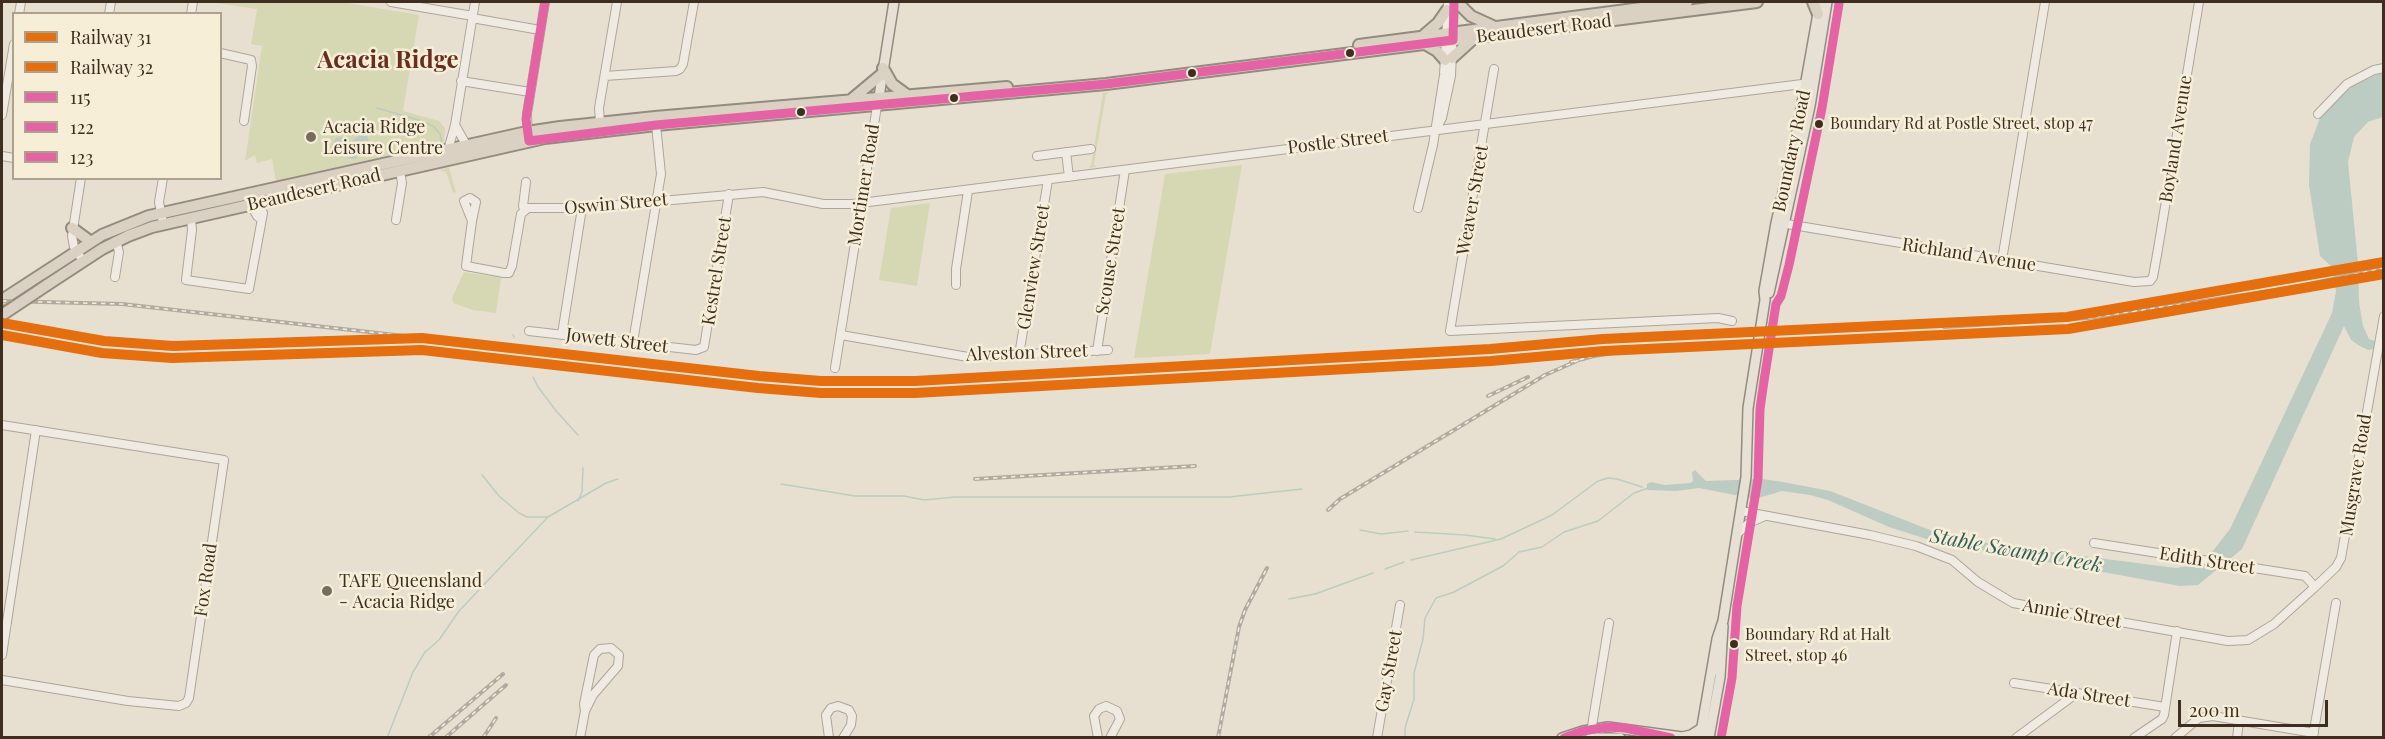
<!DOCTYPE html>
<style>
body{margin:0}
#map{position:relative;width:2385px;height:739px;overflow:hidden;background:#e7e0d1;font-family:"Playfair Display",serif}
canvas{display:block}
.frame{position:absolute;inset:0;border:3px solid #3d2e20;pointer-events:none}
.legend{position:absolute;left:12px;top:12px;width:210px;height:168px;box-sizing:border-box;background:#f7eed8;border:2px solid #ada18e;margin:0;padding:8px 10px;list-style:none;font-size:18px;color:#3d2e20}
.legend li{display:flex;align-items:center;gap:12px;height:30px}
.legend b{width:30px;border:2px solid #ada18e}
.scale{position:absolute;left:2178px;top:700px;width:150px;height:27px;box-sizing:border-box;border:3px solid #3d2e20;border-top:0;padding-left:8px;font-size:18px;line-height:21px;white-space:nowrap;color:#3d2e20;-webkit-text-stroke:4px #f7eed8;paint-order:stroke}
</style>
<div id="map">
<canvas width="2385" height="739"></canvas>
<div class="frame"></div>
<ul class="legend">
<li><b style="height:8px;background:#e56e0f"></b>Railway 31</li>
<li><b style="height:8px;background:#e56e0f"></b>Railway 32</li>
<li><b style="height:8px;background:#e463a4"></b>115</li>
<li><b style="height:8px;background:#e463a4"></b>122</li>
<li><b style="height:8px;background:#e463a4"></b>123</li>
</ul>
<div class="scale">200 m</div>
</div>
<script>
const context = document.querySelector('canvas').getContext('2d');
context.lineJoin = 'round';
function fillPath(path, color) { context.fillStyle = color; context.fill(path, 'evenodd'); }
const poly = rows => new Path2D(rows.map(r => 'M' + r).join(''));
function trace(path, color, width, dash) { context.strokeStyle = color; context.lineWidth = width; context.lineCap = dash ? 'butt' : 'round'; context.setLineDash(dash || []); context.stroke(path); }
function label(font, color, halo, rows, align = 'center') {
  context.font = font + ' "Playfair Display",serif'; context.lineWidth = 5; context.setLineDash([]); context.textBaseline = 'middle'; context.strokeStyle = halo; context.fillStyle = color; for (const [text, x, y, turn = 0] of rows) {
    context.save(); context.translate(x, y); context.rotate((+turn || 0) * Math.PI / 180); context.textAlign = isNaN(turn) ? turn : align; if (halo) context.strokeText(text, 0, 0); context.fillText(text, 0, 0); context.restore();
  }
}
const green = poly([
 [209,2,342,2,419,15,403,111,439,121,445,128,444,143,276,181,272,159,257,163,255,155,245,161,262,46,251,44,257,9],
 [1109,92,1106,95,1094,164,1096,167,1089,168,1091,165,1103,93],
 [1242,165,1210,354,1134,358,1165,174],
 [449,167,456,192,453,193,446,172,439,170],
 [930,203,917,286,879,280,891,208],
 [464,272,501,278,496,313,473,310,453,303,452,298]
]);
const water = poly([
 [2383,72,2383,117,2368,122,2354,137,2348,162,2358,263,2359,302,2363,326,2369,339,2383,344,2383,352,2375,349,2368,350,2360,346,2351,340,2344,326,2242,549,2198,585,2180,586,1936,542,1889,527,1828,500,1810,495,1782,491,1755,499,1699,488,1676,491,1647,490,1647,484,1651,482,1665,485,1690,483,1693,481,1692,472,1695,470,1706,481,1762,479,1783,482,1830,491,1938,533,1997,545,2176,568,2194,565,2212,552,2230,529,2332,313,2336,291,2332,267,2320,256,2309,185,2310,144,2322,113,2333,102,2353,86],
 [362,133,367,135,369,141,366,145,359,147,359,155,355,159,347,158,344,152,336,149,334,142,336,138,343,137,351,142]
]);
const stream = poly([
 [377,108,422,121,433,126,440,134,442,144],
 [513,335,514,337],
 [533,377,538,387,557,412,578,435],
 [482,475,499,496,519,513,527,517,548,517],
 [781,484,855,496,904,496,924,500,955,497,1229,497,1302,489],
 [578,501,582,492,583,468],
 [1360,530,1381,534,1408,531],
 [1415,532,1465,535,1495,539],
 [1411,560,1501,539,1552,515,1598,481,1608,478,1617,479,1642,487],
 [1385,569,1404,562],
 [1289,599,1315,594,1373,573],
 [387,738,413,672,425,652,439,640,459,611,548,517,606,483,618,479],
 [1405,738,1405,728,1414,699,1414,673,1423,639,1425,618,1436,598,1454,592,1503,566,1519,552,1542,547,1564,532,1598,521,1634,493,1648,488]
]);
const minor = poly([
 [391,2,473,16],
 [19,14,21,2],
 [109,14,111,2],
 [191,14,193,2],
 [472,18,540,30],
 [220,53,251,60,252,66,244,121],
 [1494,69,1450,331,1718,318,1732,321],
 [605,76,676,71,680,69,683,64,694,2],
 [461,81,530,92],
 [2318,114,2347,84,2374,70,2384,68],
 [2,115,14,44],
 [600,122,599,108,617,2],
 [455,125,467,146],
 [1437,127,1442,118,1451,76,1454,2],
 [528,137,527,114,545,2],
 [448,150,455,125,475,2],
 [1066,152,1069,177],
 [2,156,14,158],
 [1037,156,1091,149],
 [81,178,72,236,74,247,83,261],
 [246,195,257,216,261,219],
 [1418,208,1433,145,1444,75,1448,2],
 [524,210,523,206,526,182],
 [162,218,159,202,163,178],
 [191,218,192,230,186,280,249,289,263,213,252,193],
 [396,220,402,183,400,171],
 [472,221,476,202,470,198,464,201,472,221,466,266,504,273,509,273,512,266,521,214,528,208,582,208,763,192,823,204,853,204,1810,83],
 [1781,223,2134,282,2150,281,2153,277,2158,249,2199,2],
 [2002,260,2045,2],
 [115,277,119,252,116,241],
 [956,285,956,269,968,191],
 [529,331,696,350,704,347,729,194],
 [562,334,582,208],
 [841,335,968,357,1108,350],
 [633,342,661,174,656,125],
 [1097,351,1125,170],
 [1019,355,1048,180],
 [835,368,877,106],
 [2,425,224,460,189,698,186,703,179,706,128,701,2,680],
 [1741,511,1870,535,1916,546,1952,560,1978,582,2013,603,2228,641,2248,640,2274,624,2315,587,2336,567,2341,558,2384,316],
 [1737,534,1749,523,1765,516],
 [2094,543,2305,576,2315,587],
 [2,655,36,430],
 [2014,683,2165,707],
 [2313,736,2336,603],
 [580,738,585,711,584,704,594,655,600,649,611,648,619,655,618,666,593,695,585,711],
 [829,738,826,715,831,708,838,706,849,710,852,716,851,725,843,738],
 [1098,738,1094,716,1099,709,1106,706,1117,711,1120,719,1110,738],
 [1377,738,1400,605],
 [1590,738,1609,623],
 [2016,738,2077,693],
 [2134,738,2162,719,2164,715,2177,631],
 [2175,738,2199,718,2213,716,2314,733],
 [2237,738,2239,721]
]);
const major = poly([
 [878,103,894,2],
 [1769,293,1810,106,1827,2],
 [1562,738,1583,731,1608,727,1682,737,1691,735,1702,728],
 [1597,738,1620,738],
 [1700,738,1717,639,1723,621,1746,477,1748,408,1765,300,1764,291,1776,223,1798,126,1820,2],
 [1709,738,1720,677,1723,626]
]);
const highway = poly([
 [1457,2,1471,16,1493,26],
 [1813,2,1818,14],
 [1424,35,1438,23,1447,10],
 [1425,44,1437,51,1445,60],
 [1359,45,1687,2],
 [1452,58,1474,38],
 [883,68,892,84,907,95],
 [852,99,882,74],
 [72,228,91,242],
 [47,285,102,249,128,236,152,227,545,138,656,125,1106,84,1757,2],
 [2,300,102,235,149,216,527,132,560,127,655,117,1007,87]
]);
const rail = poly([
 [2,301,122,304,422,338],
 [1944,327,2088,318,2291,288,2384,268],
 [1571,362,1594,356,1647,348],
 [1488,396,1528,377],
 [975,479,1195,466],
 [1328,510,1340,499,1545,375,1579,360],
 [428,738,503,674],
 [445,738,506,685],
 [483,738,496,718],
 [1218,738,1239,627,1245,610,1267,568]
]);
const highwayBridge = poly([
 [2,315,47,285]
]);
const bus1 = poly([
 [545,2,526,119,529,141,656,125,1106,84,1453,40,1454,2]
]);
const bus2 = poly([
 [1721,738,1732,678,1737,606,1758,479,1760,409,1764,381,1776,304,1781,296,1789,265,1822,108,1839,4]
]);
const bus3 = poly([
 [1564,738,1583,731,1608,727,1625,728,1671,738]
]);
const rail1 = poly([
 [2,323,104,341,173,346,422,338,759,376,821,381,915,381,1490,349,1603,339,2067,317,2384,262]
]);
const rail2 = poly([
 [2,335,102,353,172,358,422,350,758,388,821,393,915,393,1491,361,1604,351,2068,329,2384,274]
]);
const markers = [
 [1350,53,5,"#3d2e20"],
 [1192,73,5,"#3d2e20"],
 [954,98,5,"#3d2e20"],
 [801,112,5,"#3d2e20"],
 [1819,124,5,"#3d2e20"],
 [311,137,6,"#786c5e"],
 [327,591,6,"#786c5e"],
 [1734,644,5,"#3d2e20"]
];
const busNames = [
 ["Boundary Rd at Postle Street, stop 47",1830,124],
 ["Boundary Rd at Halt",1745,635],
 ["Street, stop 46",1745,656]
];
const streetNames = [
 ["Beaudesert Road",1544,29,-7],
 ["Boyland Avenue",2176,139,-81],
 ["Postle Street",1338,142,-7],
 ["Boundary Road",1792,151,-78],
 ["Mortimer Road",864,185,-81],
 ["Beaudesert Road",314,190,-13],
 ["Weaver Street",1473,200,-80],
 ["Oswin Street",616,204,-5],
 ["Richland Avenue",1969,255,9],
 ["Scouse Street",1111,261,-81],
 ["Glenview Street",1034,267,-81],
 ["Kestrel Street",717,271,-81],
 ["Jowett Street",617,341,7],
 ["Alveston Street",1027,353,-2],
 ["Musgrave Road",2356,475,-81],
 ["Edith Street",2207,561,9],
 ["Fox Road",206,580,-82],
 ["Annie Street",2072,614,10],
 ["Gay Street",1389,671,-80],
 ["Ada Street",2089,695,9]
];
const poiNames = [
 ["Acacia Ridge",323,127],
 ["Leisure Centre",323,148],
 ["TAFE Queensland",339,581],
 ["- Acacia Ridge",339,602]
];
const waterNames = [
 ["Stable Swamp Creek",2016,551,10]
];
const districtNames = [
 ["Acacia Ridge",388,61]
];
fillPath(green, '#d6d7b3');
fillPath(water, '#bcccc2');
trace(stream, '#bcccc2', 1.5);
trace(minor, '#ada599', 10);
trace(major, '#928b80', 12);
trace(highway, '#928b80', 14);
trace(minor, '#efebe3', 8);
trace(major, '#e6e1d4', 9);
trace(highway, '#dad1c2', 10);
trace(rail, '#afaaa2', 4);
trace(rail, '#f7eed8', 1.5, [4.5]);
trace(highwayBridge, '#928b80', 14, []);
trace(highwayBridge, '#dad1c2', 10);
trace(bus1, '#e463a4', 9);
trace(bus2, '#e463a4', 9);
trace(bus3, '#e463a4', 9);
trace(rail1, '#e56e0f', 10);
trace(rail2, '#e56e0f', 10);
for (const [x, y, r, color] of markers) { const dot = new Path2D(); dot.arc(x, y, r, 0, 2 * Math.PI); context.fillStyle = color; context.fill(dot); trace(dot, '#f7eed8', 2); }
label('16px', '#3d2e20', '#f7eed8', busNames, 'left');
label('18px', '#3d2e20', '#f7eed8', streetNames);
label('18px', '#3d2e20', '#f7eed8', poiNames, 'left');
label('italic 20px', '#2f5d5a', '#f7eed8', waterNames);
label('bold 24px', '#6b2e1e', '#f7eed8', districtNames);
</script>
